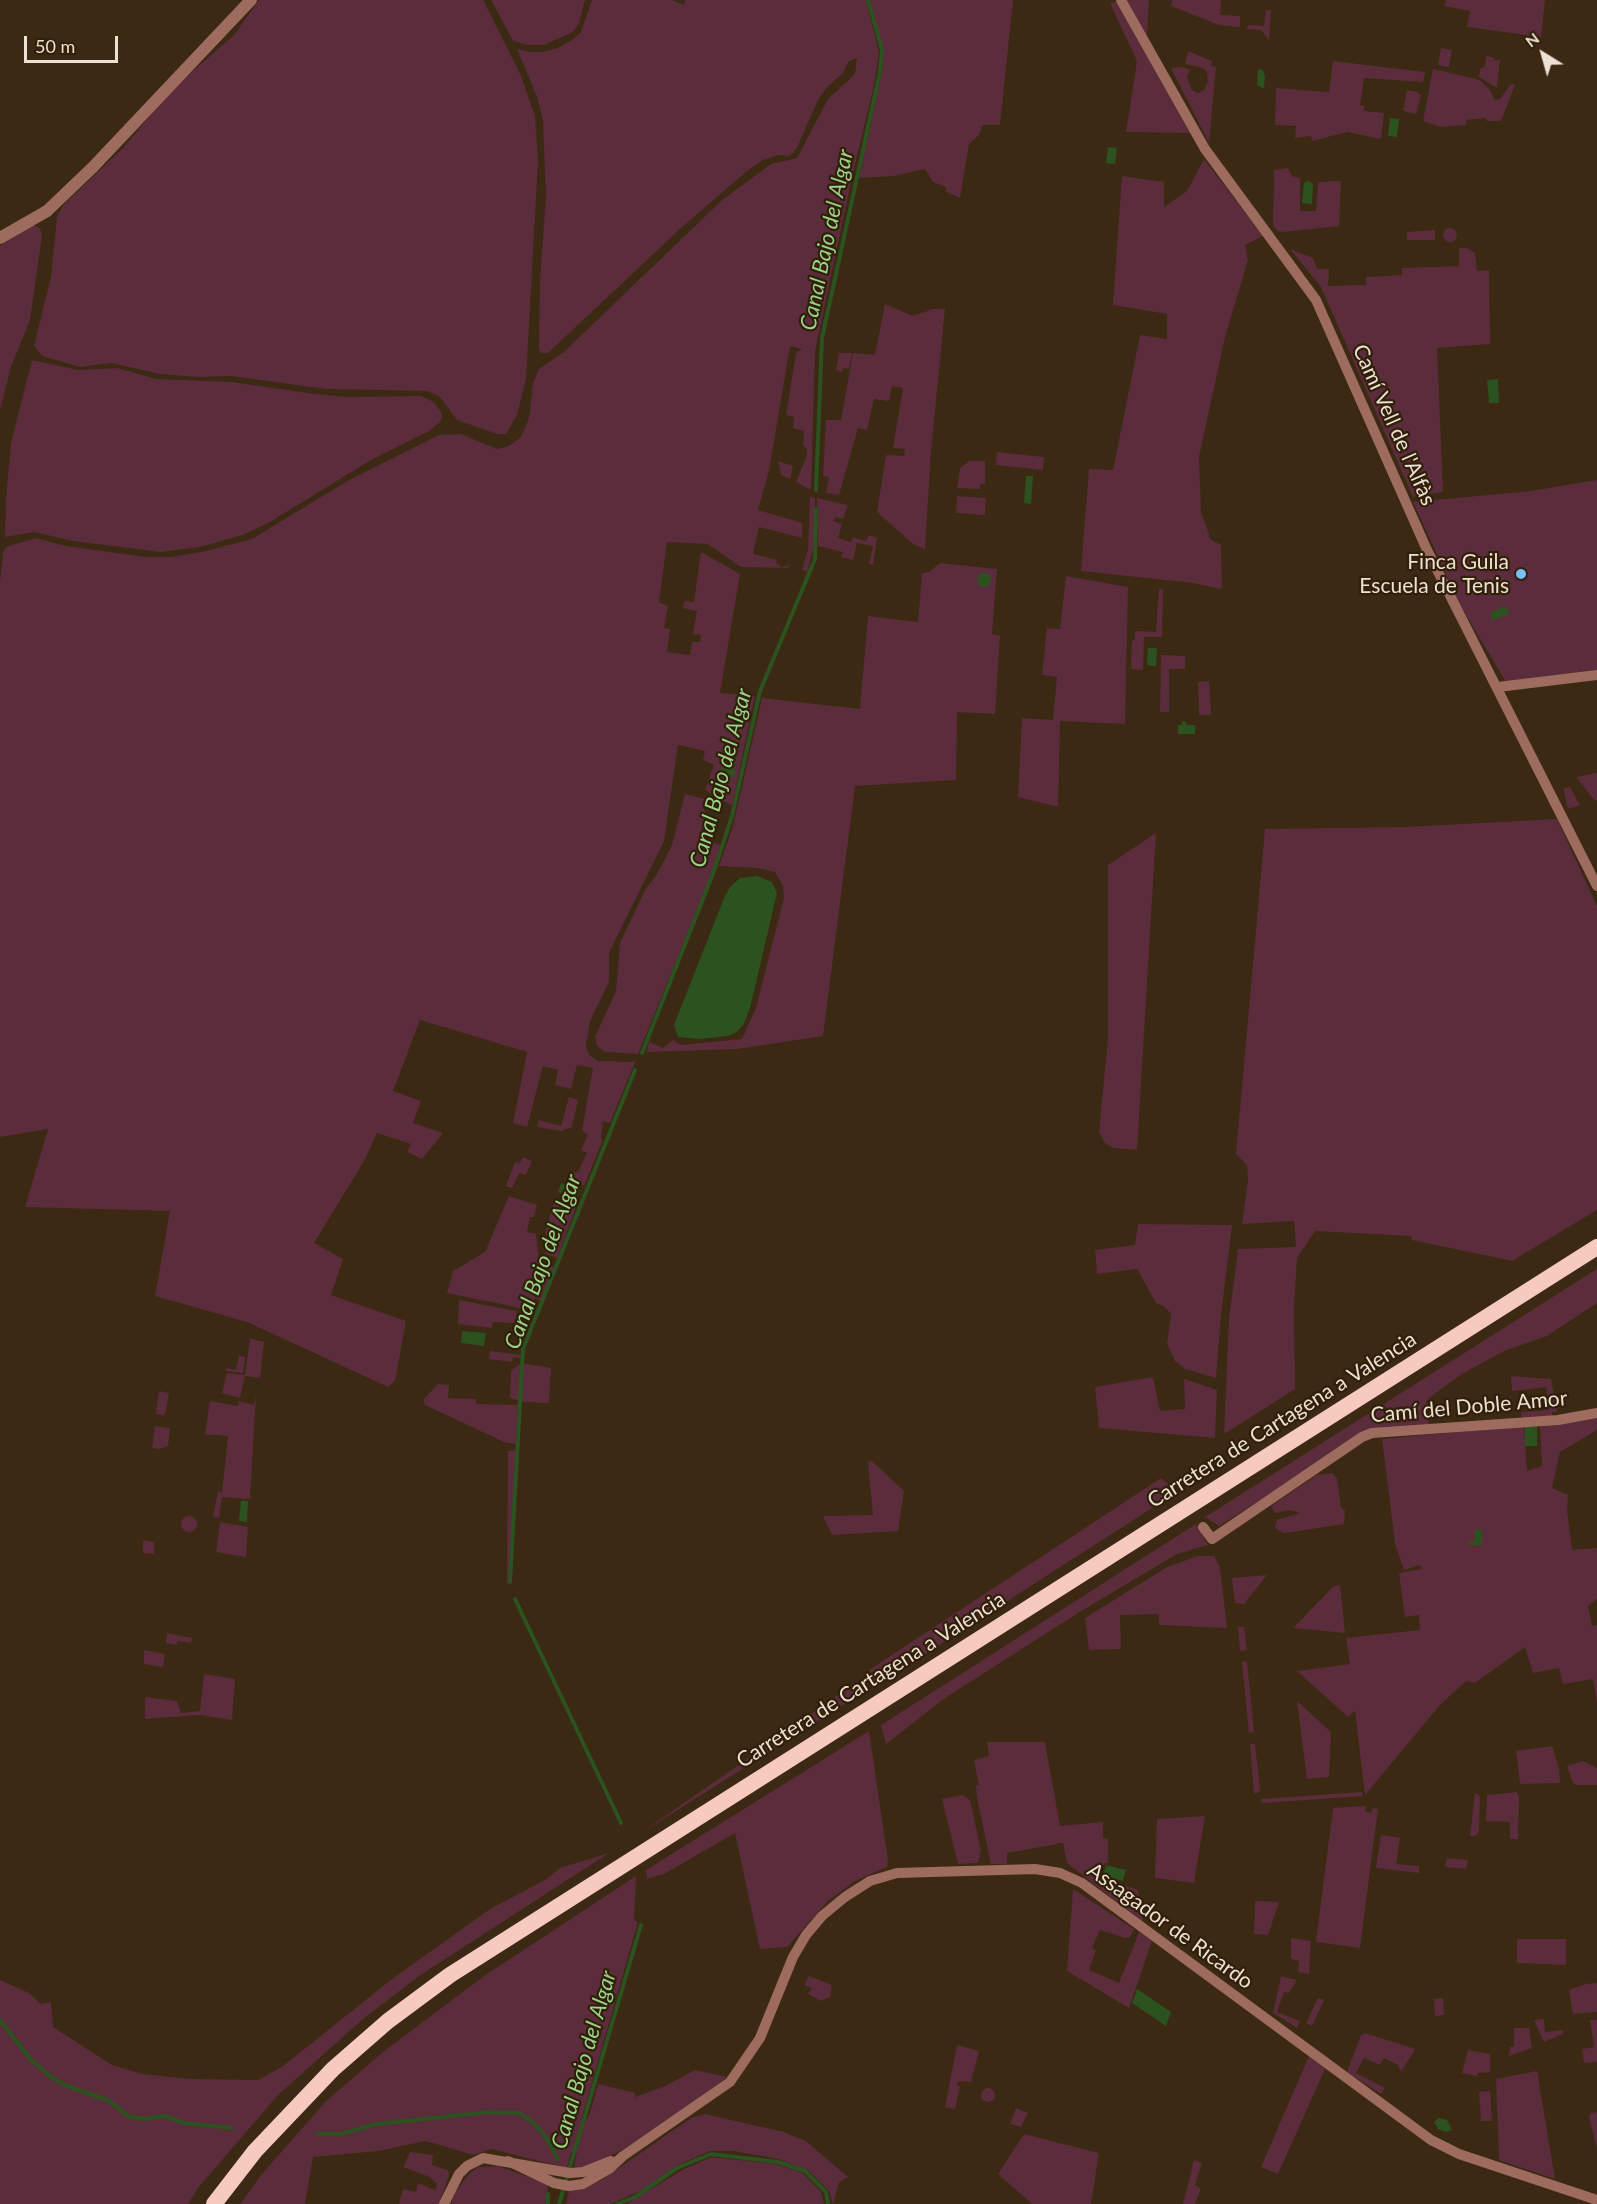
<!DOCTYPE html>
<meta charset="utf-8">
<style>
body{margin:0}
#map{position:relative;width:1597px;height:2204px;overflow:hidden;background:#3b2913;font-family:Lato,sans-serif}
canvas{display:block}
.north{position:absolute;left:1513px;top:24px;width:60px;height:60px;-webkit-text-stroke:4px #311f09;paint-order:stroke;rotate:323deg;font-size:16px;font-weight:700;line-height:24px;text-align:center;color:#ede1d4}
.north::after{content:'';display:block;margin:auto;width:21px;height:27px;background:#ede1d4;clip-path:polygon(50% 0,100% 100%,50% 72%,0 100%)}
.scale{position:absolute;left:24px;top:36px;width:94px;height:27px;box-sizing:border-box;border:3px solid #ede1d4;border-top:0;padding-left:8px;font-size:18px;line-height:21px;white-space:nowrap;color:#ede1d4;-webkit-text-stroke:4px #311f09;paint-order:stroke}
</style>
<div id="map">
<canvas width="1597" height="2204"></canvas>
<div class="north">N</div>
<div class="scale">50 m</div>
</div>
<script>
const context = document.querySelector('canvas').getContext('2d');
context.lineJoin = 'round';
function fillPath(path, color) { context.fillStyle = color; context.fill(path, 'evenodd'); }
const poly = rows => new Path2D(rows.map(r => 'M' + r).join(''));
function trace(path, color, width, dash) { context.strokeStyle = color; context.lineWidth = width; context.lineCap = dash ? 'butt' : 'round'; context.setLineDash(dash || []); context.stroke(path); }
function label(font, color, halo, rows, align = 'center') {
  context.font = font + ' Lato,sans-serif'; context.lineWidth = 4.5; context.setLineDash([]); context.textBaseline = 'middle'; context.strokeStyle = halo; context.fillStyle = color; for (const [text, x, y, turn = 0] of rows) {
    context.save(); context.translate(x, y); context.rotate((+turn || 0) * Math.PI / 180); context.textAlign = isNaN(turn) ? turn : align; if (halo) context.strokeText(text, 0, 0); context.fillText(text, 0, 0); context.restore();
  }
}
const green = poly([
 [259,0,483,0,521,76,535,116,538,161,526,379,517,415,506,434,497,434,457,420,440,397,428,391,326,389,231,376,198,377,160,374,111,363,80,367,42,356,34,346,51,277,57,216,64,204,123,148,171,90,234,35],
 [491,0,585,0,579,23,573,32,544,45,528,45,513,41],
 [592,0,672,0,684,5,685,0,866,0,879,52,874,86,853,173,815,351,811,490,796,482,807,455,807,449,803,446,804,431,793,428,794,417,786,415,796,353,802,349,790,346,769,471,758,510,802,523,802,538,759,527,753,554,777,560,776,563,782,567,791,565,787,568,741,567,708,544,667,542,659,602,668,606,664,628,670,629,667,652,690,655,692,642,700,642,701,635,693,634,697,611,683,608,684,601,694,602,701,552,740,574,720,693,755,696,732,806,705,790,714,765,703,760,705,751,678,745,664,841,609,953,609,982,590,1021,586,1046,589,1055,598,1061,635,1062,610,1123,603,1121,601,1139,603,1140,584,1186,571,1177,570,1173,578,1172,587,1153,581,1150,588,1135,582,1130,593,1068,577,1065,571,1089,555,1085,558,1070,543,1066,527,1127,513,1123,527,1052,420,1020,393,1091,421,1101,413,1123,443,1133,422,1159,407,1152,411,1144,377,1133,364,1161,314,1243,343,1259,331,1295,406,1321,395,1381,388,1387,247,1322,155,1296,170,1211,25,1207,48,1129,0,1137,0,582,3,552,6,547,36,538,66,546,146,557,171,557,206,551,252,539,349,480,439,435,461,434,497,449,509,446,521,437,529,418,533,383,539,369,565,351,721,201,771,164,797,158,828,99,855,74,857,58,849,61,842,74,827,87,818,100,796,150,789,156,778,155,763,160,747,171,680,229,548,353,541,353,539,349,540,281,546,196,543,120,537,97,517,49,531,52,543,52,558,48,572,40,581,32],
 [870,0,1013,0,1000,125,983,125,979,135,969,144,960,198,946,192,946,187,933,182,925,169,893,176,859,178,882,72,883,49],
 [1127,0,1149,0,1147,36],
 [1172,0,1221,0,1220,15,1240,16,1240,27,1219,25,1171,6],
 [1446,0,1545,0,1541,37,1467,27,1470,11,1444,6],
 [1117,2,1190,133,1126,132,1137,61,1110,3],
 [1266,10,1271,10,1269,40,1261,30,1246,29,1249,25,1264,26],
 [1441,48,1452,50,1449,67,1438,65],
 [1188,51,1212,61,1211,66,1216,67,1209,143,1171,68,1183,67,1190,70,1187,77,1192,90,1198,93,1204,90,1208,82,1207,72,1203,68,1185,64],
 [1486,56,1493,57,1496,61,1500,59,1497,88,1479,77,1480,69,1485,66],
 [1333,61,1425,72,1423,82,1364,78,1360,105,1364,106,1364,111,1384,113,1381,139,1347,132,1312,141,1311,136,1295,138,1296,126,1275,125,1276,88,1329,92],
 [1433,69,1480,80,1490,90,1495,100,1500,99,1511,84,1515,85,1501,121,1487,121,1486,118,1466,120,1466,125,1440,127,1423,121],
 [1407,90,1417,92,1421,95,1416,114,1403,111],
 [1204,159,1263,236,1245,245,1248,260,1225,337,1199,457,1201,512,1211,540,1221,545,1222,587,1220,589,1193,583,1081,571,1089,469,1113,470,1140,335,1167,339,1167,314,1113,305,1122,176,1164,182,1164,207,1187,191],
 [1288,168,1292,176,1300,178,1300,211,1316,211,1318,182,1341,181,1339,226,1284,232,1278,231,1273,226,1274,170],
 [31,224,40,228,42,236,30,320,11,367,0,410,0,246],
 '1443 235a7 7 0 1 1 14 0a7 7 0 1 1-14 0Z',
 [1435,230,1435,240,1407,240,1407,232],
 [1459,248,1467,248,1475,253,1477,271,1489,270,1490,344,1437,348,1443,492,1413,497,1321,287,1290,249,1313,258,1317,269,1329,269,1328,286,1366,285,1366,277,1402,275,1402,268,1459,266],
 [885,304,913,316,933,309,945,309,931,451,925,549,913,544,877,512,886,455,904,456,905,449,893,448,903,388,892,386,889,401,874,399,867,430,858,428,839,495,826,493,829,477,823,476,826,420,841,420,853,353,875,355],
 [839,353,852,353,849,369,843,368,842,372,836,370],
 [32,360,78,370,118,368,156,379,232,382,315,394,348,397,421,396,434,402,442,414,441,421,429,431,371,460,270,522,243,535,200,547,161,552,73,541,34,532,5,537,6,499,11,443],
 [997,452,1044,457,1043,470,996,465],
 [778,461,793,466,790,479,781,475],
 [969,461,985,461,985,484,980,484,980,489,957,488,960,468],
 [1597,480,1597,670,1506,682,1460,605,1413,502,1531,491],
 [810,496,815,498,815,542,807,572,802,569,808,550],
 [957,496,986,498,985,515,956,513],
 [817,498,848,505,843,519,835,517,833,521,842,524,838,538,851,542,853,537,866,541,869,535,877,538,873,565,869,564,873,546,857,543,853,560,841,557,843,552,818,546],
 [940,563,997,569,992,634,1000,636,995,714,957,712,956,780,855,786,823,1036,737,1049,647,1052,649,1042,663,1048,673,1040,681,1045,742,1039,756,1008,784,898,783,886,775,872,757,868,719,866,733,826,762,698,860,709,868,616,918,622,922,573,929,572],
 [1066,576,1128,587,1125,724,1060,721,1058,807,1018,797,1022,718,1053,720,1057,677,1042,675,1047,628,1060,629],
 [1159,589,1163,589,1162,637,1144,637,1143,670,1131,669,1132,641,1135,640,1135,631,1156,632],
 [1161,655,1185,656,1185,669,1169,669,1169,712,1160,712],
 [1209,681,1211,715,1199,715,1198,682],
 [1597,773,1597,800,1595,801,1576,777],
 [1570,787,1580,805,1568,809,1563,788],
 [685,794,706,799,703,807,706,815,701,832,707,834,705,840,721,845,711,876,638,1054,605,1052,597,1046,595,1037,616,991,620,943,646,888,656,876,672,845],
 [1557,819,1597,906,1597,1210,1512,1261,1412,1240,1411,1236,1315,1231,1297,1258,1294,1308,1295,1389,1224,1434,1229,1319,1238,1249,1296,1247,1294,1221,1242,1224,1248,1179,1247,1165,1236,1154,1265,829,1405,827],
 [1156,833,1137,1150,1113,1148,1105,1143,1099,1132,1108,1039,1108,865],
 [569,1097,578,1100,572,1127,561,1131,537,1127,539,1120,561,1126],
 [523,1157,532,1161,526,1175,519,1173,512,1188,506,1186,515,1162,520,1163],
 [509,1196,537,1205,534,1217,530,1217,527,1232,536,1234,539,1262,554,1267,541,1301,535,1298,530,1310,447,1293,453,1271,485,1252],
 [555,1198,577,1205,557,1258,545,1254,546,1230],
 [1138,1224,1232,1225,1221,1315,1216,1378,1185,1369,1175,1361,1167,1344,1171,1314,1164,1306,1156,1303,1137,1269,1097,1274,1095,1250,1135,1245],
 [1597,1269,1597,1303,1547,1336,1504,1351,1462,1374,1437,1392,1426,1401,1429,1425,1372,1429,1219,1526,1205,1517],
 [459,1300,517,1311,514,1323,493,1322,492,1328,458,1324],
 [250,1338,264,1342,260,1378,245,1376,240,1398,222,1393,227,1373,245,1375],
 [490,1351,521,1355,521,1358,513,1357,512,1362,489,1359],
 [239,1356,245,1357,243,1373,226,1371,226,1368,236,1370],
 [521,1363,551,1368,549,1403,524,1402,510,1398,511,1371],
 [1511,1376,1551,1379,1557,1412,1552,1412,1552,1417,1522,1419,1521,1412,1549,1410,1546,1387,1512,1391],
 [1153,1377,1160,1411,1185,1409,1184,1379,1217,1390,1215,1438,1099,1428,1095,1387],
 [438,1384,449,1385,448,1398,476,1399,476,1404,518,1405,516,1444,504,1442,425,1405,423,1400],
 [159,1391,169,1393,165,1415,156,1414],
 [256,1394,250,1499,222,1497,219,1518,213,1517,218,1491,222,1492,228,1436,205,1434,210,1401,238,1406,239,1401,254,1405],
 [1597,1416,1597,1430,1560,1452,1552,1488,1568,1495,1567,1511,1572,1550,1597,1548,1597,1599,1588,1606,1592,1626,1597,1625,1597,1704,1593,1679,1563,1684,1559,1668,1533,1673,1525,1647,1475,1683,1466,1681,1440,1705,1365,1795,1355,1711,1348,1717,1297,1671,1350,1664,1346,1638,1420,1630,1419,1615,1405,1617,1399,1573,1422,1569,1420,1565,1404,1570,1395,1544,1382,1439,1524,1426,1527,1471,1542,1466,1540,1425],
 [155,1426,170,1428,168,1446,159,1449,152,1448],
 [517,1450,509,1583,507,1583,508,1451],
 [872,1461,904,1491,898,1531,832,1535,823,1516,873,1515,868,1462],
 [1333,1473,1337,1479,1341,1508,1345,1510,1344,1524,1293,1532,1283,1533,1275,1528,1277,1520,1300,1513,1290,1510,1275,1513,1271,1506,1317,1475],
 [1161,1478,1177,1492,875,1686,869,1670],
 '181 1524a8 8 0 1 1 16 0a8 8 0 1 1-16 0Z',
 [220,1522,248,1527,246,1557,216,1552],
 [1196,1524,1208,1545,1177,1554,1083,1610,945,1698,886,1744,881,1725],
 [143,1540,154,1542,154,1554,143,1553],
 [1198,1556,1214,1556,1220,1567,1227,1628,1159,1625,1159,1614,1120,1615,1121,1649,1089,1650,1085,1618,1167,1567],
 [1267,1575,1244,1604,1235,1603,1232,1578],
 [1340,1585,1345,1633,1293,1628,1334,1586],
 [1238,1627,1244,1627,1247,1650,1240,1651],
 [167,1633,192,1638,191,1643,178,1641,176,1645,166,1643],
 [144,1650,165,1654,163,1667,144,1664],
 [1247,1661,1254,1732,1249,1733,1242,1662],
 [204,1674,235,1679,232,1720,200,1715,145,1719,145,1697,177,1701,181,1713,200,1711],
 [854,1683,859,1695,638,1835,795,1726],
 [1297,1701,1331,1732,1329,1777,1307,1779],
 [869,1731,888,1860,887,1867,855,1881,829,1900,787,1947,760,1949,735,1833,664,1874,647,1879,646,1870],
 [987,1742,1045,1742,1060,1826,1103,1822,1103,1838,1108,1839,1108,1863,1105,1863,1099,1873,1094,1866,1089,1870,1096,1880,1101,1877,1138,1890,1143,1922,1067,1863,1063,1843,1007,1853,1007,1864,991,1864,977,1798,976,1786,979,1785,974,1760,989,1756],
 [1250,1744,1255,1744,1260,1791,1254,1794],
 [1552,1746,1559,1768,1560,1783,1520,1784,1516,1751],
 [1583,1761,1597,1768,1597,1785,1577,1785,1573,1783,1567,1766],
 [1362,1792,1363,1796,1262,1803,1261,1799],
 [1517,1792,1519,1798,1518,1839,1510,1839,1510,1822,1486,1821,1487,1795],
 [1475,1793,1480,1796,1479,1832,1475,1836,1470,1836],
 [963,1795,970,1800,981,1851,978,1863,958,1864,942,1799],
 [1366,1806,1365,1811,1371,1813,1373,1808,1378,1809,1360,1948,1316,1942,1333,1808],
 [1205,1816,1194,1883,1155,1878,1157,1819],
 [1381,1835,1400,1838,1396,1864,1419,1866,1419,1873,1376,1868],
 [609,1853,419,1976,363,2019,278,2095,198,2188,188,2204,0,2204,0,1980,29,1993,41,2004,51,2002,53,2027,112,2065,142,2074,190,2079,258,2080,283,2066,392,1979,490,1909,545,1880,560,1868],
 [1447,1858,1468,1860,1466,1869,1445,1867],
 [636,1876,634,1920,638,1922,581,2121,586,2120,590,2113,598,2084,635,2093,635,2097,665,2086,695,2070,727,2077,695,2102,620,2151,596,2163,577,2168,574,2165,577,2153,571,2153,567,2168,491,2149,473,2155,426,2141,378,2151,313,2157,305,2204,240,2204,261,2175,327,2100,383,2052,484,1976],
 [1073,1889,1134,1929,1130,1937,1125,1938,1100,1930,1092,1948,1096,1950,1089,1970,1119,1983,1139,1932,1152,1941,1129,2008,1067,1971],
 [1255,1901,1279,1902,1268,1935,1254,1934],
 [1291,1938,1311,1941,1309,1974,1298,1972,1299,1961,1291,1959],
 [1517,1939,1566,1939,1566,1965,1517,1963],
 [809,1976,832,1985,830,1997,821,2001,808,1994,812,1988,804,1985],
 [1281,1976,1297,1980,1289,1993,1284,1992,1277,2012,1300,2021,1297,2028,1273,2013],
 [1597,1983,1597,2012,1573,2014,1569,1990,1586,1984],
 [1318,1998,1324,2000,1312,2026,1306,2023],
 [1443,1998,1444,2015,1435,2016,1434,1999],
 [1544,2019,1545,2032,1563,2030,1563,2034,1544,2042,1534,2020],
 [1590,2020,1597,2020,1597,2062,1584,2063,1582,2049,1594,2047],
 [1514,2028,1529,2028,1532,2048,1509,2056,1510,2047,1514,2047],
 [1365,2033,1415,2049,1401,2072,1398,2065,1384,2058,1380,2065,1364,2058,1356,2073,1385,2088,1381,2094,1347,2072,1361,2035],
 [957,2045,979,2051,971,2082,958,2081,957,2086,960,2086,955,2109,945,2107],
 [1468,2050,1490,2054,1490,2072,1478,2073,1477,2076,1462,2073],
 [1309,2056,1325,2069,1278,2174,1261,2167],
 [1537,2071,1555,2179,1499,2160,1496,2079],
 '981 2095a7 7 0 1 1 14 0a7 7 0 1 1-14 0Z',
 [1490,2091,1492,2121,1481,2121,1479,2092],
 [1016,2108,1028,2113,1021,2127,1010,2124],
 [1597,2112,1597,2148,1589,2117,1591,2113],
 [705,2114,784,2132,806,2141,848,2177,839,2182,833,2204,829,2191,809,2171,778,2159,734,2151,710,2151,678,2165,645,2189,610,2204,566,2204,569,2191,600,2181,691,2118],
 [1024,2134,1099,2153,1091,2204,1032,2204,998,2174],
 [410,2152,433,2155,432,2165,448,2170,449,2176,439,2204,399,2204,403,2189,416,2192,418,2183,435,2190,437,2184,430,2177,403,2167],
 [711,2157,776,2164,803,2173,821,2192,824,2204,626,2204,684,2169],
 [1194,2160,1202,2163,1195,2185,1201,2189,1195,2204,1183,2204],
 [498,2166,548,2184,546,2204,451,2204,455,2193,468,2175,478,2167]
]);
const water = poly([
 [1258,69,1263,70,1265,76,1264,89,1257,85],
 [1390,118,1399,119,1397,137,1388,136],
 [1108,147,1117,148,1115,164,1106,163],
 [1309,181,1313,184,1312,204,1302,203,1304,183],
 [1498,379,1499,403,1489,403,1487,380],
 [1026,476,1033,476,1031,504,1024,503],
 '977 580a7 7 0 1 1 14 0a7 7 0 1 1-14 0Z',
 [1504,606,1509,611,1508,615,1491,620,1490,613],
 [1148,648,1157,648,1156,666,1147,665],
 [1182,721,1186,722,1186,725,1195,725,1195,734,1178,734,1178,725,1182,725],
 [732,754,737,759,734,767,735,774,728,780,721,776,720,770,728,764,728,758],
 [757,876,772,882,777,893,750,1008,744,1024,737,1032,728,1036,699,1039,678,1037,674,1025,724,898,730,887,740,878],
 [561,1183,580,1189,577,1198,558,1192],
 [462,1331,486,1333,484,1346,461,1343],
 [1525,1427,1537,1427,1537,1446,1525,1446],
 [241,1501,248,1501,247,1522,239,1521],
 [1482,1529,1482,1545,1469,1545,1469,1542,1475,1541,1474,1530],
 [1106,1865,1126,1870,1123,1881,1103,1876],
 [1137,1989,1171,2012,1166,2026,1132,2003],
 [1439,2118,1447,2120,1452,2130,1446,2132,1438,2129,1434,2122]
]);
const stream = poly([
 [816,490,822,338,880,72,882,50,868,0],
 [642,1053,714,871,732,816,760,691,815,559,816,509],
 [510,1582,523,1349,635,1070],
 [515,1599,621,1823],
 [0,2020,31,2060,51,2077,67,2086,108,2100,128,2116,144,2119,165,2116,184,2123,231,2128],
 [318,2134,341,2134,376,2124,490,2112,518,2113,530,2120,546,2137,558,2159],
 [548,2204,548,2194],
 [559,2204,641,1925],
 [617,2204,635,2197,677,2168,711,2154,778,2162,805,2171,826,2192,828,2204]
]);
const minor = poly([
 [1121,0,1205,149,1316,300,1427,550,1597,886],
 [1498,687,1597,675],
 [1203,1527,1212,1539,1362,1437,1372,1433,1558,1420,1597,1413],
 [508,2161,554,2183,569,2186,583,2184,609,2169,623,2156,730,2082,760,2038,793,1957,806,1935,822,1916,845,1897,870,1881,897,1873,1035,1869,1060,1873,1082,1883,1431,2140,1459,2154,1597,2200],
 [444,2204,459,2174,467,2166,483,2158,570,2173,583,2172,611,2161]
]);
const tertiary = poly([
 [0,238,47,211,93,167,251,0]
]);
const trunk = poly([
 [214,2204,255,2151,333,2069,388,2021,450,1975,1597,1247]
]);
const markers = [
 [1521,574,6,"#76c0f7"]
];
const streetNames = [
 ["Camí Vell de l'Alfàs",1394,425,66],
 ["Camí del Doble Amor",1469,1407,-5],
 ["Carretera de Cartagena a Valencia",1282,1420,-32],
 ["Carretera de Cartagena a Valencia",871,1680,-32],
 ["Assagador de Ricardo",1170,1926,36]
];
const poiNames = [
 ["Finca Guila",1509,562],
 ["Escuela de Tenis",1509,586]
];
const waterNames = [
 ["Canal Bajo del Algar",827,240,-78],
 ["Canal Bajo del Algar",721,778,-75],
 ["Canal Bajo del Algar",543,1262,-70],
 ["Canal Bajo del Algar",584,2060,-74]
];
fillPath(green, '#5b2c3b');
fillPath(water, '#2c5220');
trace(stream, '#2c5220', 4);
trace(minor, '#9e6c5e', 10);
trace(tertiary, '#9e6c5e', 12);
trace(trunk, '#f6cabe', 16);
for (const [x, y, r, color] of markers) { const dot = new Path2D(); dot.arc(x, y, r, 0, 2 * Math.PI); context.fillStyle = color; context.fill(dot); trace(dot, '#311f09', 2); }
label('21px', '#ede1d4', '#311f09', streetNames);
label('21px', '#ede1d4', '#311f09', poiNames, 'right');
label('italic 22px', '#99d488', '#311f09', waterNames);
</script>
